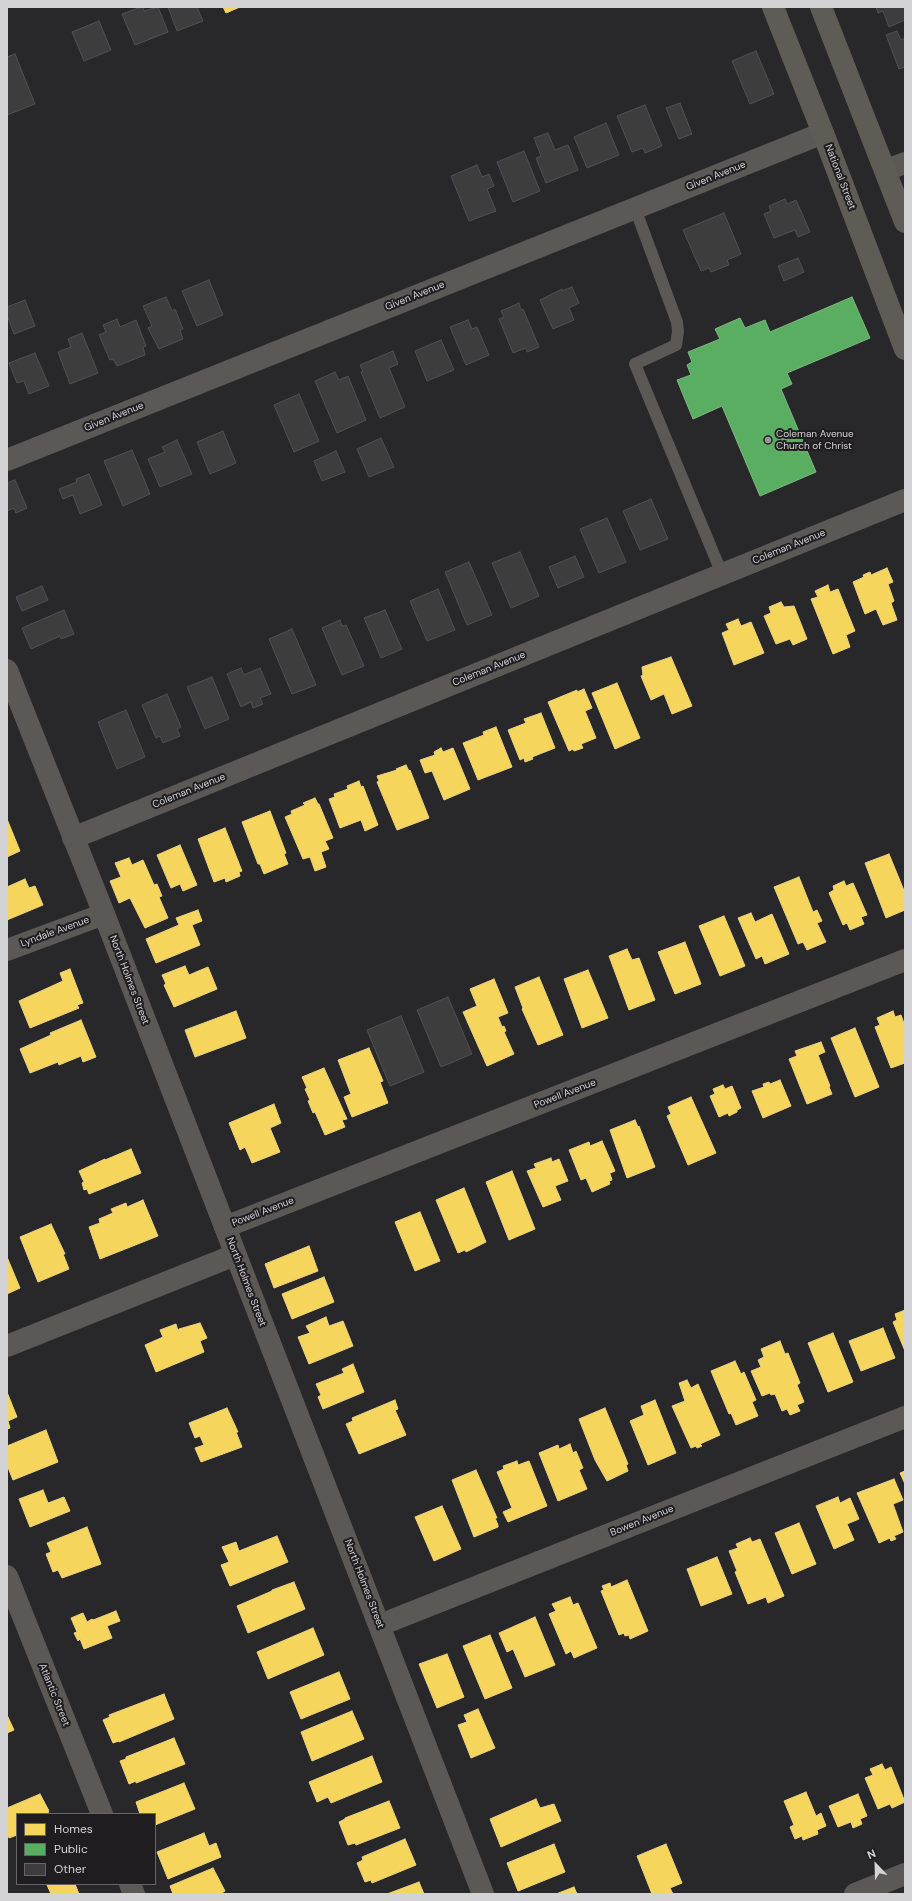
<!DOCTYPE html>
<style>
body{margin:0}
#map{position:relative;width:912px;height:1901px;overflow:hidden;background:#282729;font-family:"DM Sans",sans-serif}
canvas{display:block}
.frame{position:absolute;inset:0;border:8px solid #d3d2d4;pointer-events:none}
.legend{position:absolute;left:16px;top:1813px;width:140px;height:72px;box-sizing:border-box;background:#1f1d20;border:1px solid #676568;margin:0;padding:5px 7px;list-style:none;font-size:12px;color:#d3d2d4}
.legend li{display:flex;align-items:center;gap:8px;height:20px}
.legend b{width:20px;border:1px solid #676568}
.north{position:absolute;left:856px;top:1845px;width:40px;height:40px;-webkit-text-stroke:3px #1f1d20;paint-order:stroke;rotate:337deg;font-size:11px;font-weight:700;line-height:16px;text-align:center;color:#d3d2d4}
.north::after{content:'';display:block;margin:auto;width:14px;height:18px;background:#d3d2d4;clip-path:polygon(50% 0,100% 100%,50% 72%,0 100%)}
</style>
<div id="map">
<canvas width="912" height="1901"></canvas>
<div class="frame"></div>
<ul class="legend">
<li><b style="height:11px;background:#f6d55c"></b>Homes</li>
<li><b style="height:11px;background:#5aae61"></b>Public</li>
<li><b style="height:11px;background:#3e3d3e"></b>Other</li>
</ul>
<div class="north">N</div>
</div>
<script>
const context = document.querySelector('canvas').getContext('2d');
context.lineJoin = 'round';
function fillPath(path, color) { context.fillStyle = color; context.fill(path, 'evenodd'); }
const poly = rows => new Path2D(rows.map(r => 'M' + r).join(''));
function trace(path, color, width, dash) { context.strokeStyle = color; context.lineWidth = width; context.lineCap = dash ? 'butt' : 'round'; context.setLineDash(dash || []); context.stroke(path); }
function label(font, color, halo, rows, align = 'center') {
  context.font = font + ' "DM Sans",sans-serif'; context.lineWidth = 4; context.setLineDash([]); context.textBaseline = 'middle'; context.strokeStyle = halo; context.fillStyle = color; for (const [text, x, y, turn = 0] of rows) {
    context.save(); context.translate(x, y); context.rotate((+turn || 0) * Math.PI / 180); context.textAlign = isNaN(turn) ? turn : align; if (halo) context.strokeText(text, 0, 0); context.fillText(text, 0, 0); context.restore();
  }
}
const homes = poly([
 [223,7,240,7,226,13,223,7],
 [887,568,893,582,888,584,894,601,891,603,897,620,883,625,876,609,865,614,853,582,864,577,863,575,870,572,871,575,887,568],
 [828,585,830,592,838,589,855,631,846,635,850,647,833,654,811,599,818,597,815,591,828,585],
 [781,602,784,607,794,606,807,639,793,645,790,639,776,644,764,616,771,613,769,607,781,602],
 [738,619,741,626,751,622,764,653,734,665,722,633,729,630,726,624,738,619],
 [671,657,692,706,672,714,664,694,651,700,641,676,643,675,642,667,671,657],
 [617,683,640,738,615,749,592,693,617,683],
 [584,689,592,708,585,711,596,738,581,744,583,748,574,751,573,749,569,751,548,702,577,690,577,692,584,689],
 [541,713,555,748,532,757,533,759,525,762,524,758,520,760,508,730,526,723,524,719,541,713],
 [496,727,512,767,478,780,463,743,484,735,483,732,496,727],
 [441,748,443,752,453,748,470,789,444,800,432,771,425,773,420,760,435,755,434,752,441,748],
 [406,765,409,771,410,770,429,818,397,830,377,782,379,781,377,776,397,770,396,769,406,765],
 [359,781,361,787,363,786,378,825,365,831,361,820,340,828,329,799,335,797,334,794,348,789,347,786,359,781],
 [315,798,318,804,319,804,333,838,325,841,329,849,321,852,326,867,315,871,310,857,303,859,285,817,292,814,291,811,305,805,303,803,315,798],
 [270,811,286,853,284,854,288,864,264,874,260,864,258,864,242,822,270,811],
 [7,819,20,851,7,857,7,819],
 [225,828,242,871,239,872,240,876,226,882,225,878,214,882,198,839,225,828],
 [180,845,197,885,183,891,180,884,171,888,157,855,180,845],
 [889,854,905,893,905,910,886,918,865,863,889,854],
 [129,858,132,865,143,860,154,885,157,884,162,896,159,897,168,918,145,928,130,898,119,903,110,881,121,877,115,863,129,858],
 [799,877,813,912,817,910,822,921,817,923,826,942,807,950,803,942,798,944,774,887,799,877],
 [25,879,29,888,35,886,43,905,7,920,7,887,25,879],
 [844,881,846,886,853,883,867,915,861,917,864,924,850,930,847,923,843,925,829,893,834,890,833,886,844,881],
 [198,910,202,921,192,925,200,945,156,963,146,939,179,925,176,918,198,910],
 [751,913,755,922,772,914,789,954,765,964,762,956,756,959,738,918,751,913],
 [724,916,745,966,720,976,699,926,724,916],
 [685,942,701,984,675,994,658,952,685,942],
 [627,949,632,960,639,958,655,1000,629,1010,609,956,627,949],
 [185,966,189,975,208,967,217,989,174,1007,164,985,166,984,162,975,185,966],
 [70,969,83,1003,77,1005,79,1008,30,1028,19,1001,63,981,60,973,70,969],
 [588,970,608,1018,582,1028,564,979,588,970],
 [539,977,563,1035,538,1045,522,1009,523,1008,515,987,539,977],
 [494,979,508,1013,498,1017,502,1027,504,1026,506,1031,504,1032,514,1054,487,1066,463,1012,477,1006,470,989,494,979],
 [236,1011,246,1038,195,1057,185,1030,236,1011],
 [893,1011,895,1017,901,1015,905,1026,905,1063,891,1068,875,1027,880,1025,877,1018,893,1011],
 [81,1020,96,1057,83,1062,81,1056,59,1065,58,1062,30,1073,20,1049,51,1035,50,1033,81,1020],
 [855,1028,879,1087,855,1097,831,1038,855,1028],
 [821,1042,825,1052,818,1055,830,1086,829,1087,832,1094,807,1104,789,1059,797,1056,795,1051,821,1042],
 [369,1048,383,1081,380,1082,388,1103,352,1117,344,1097,351,1094,338,1060,369,1048],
 [324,1068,347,1119,342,1120,345,1127,325,1135,315,1112,313,1113,308,1101,310,1100,305,1089,307,1088,302,1077,324,1068],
 [780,1080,791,1106,763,1118,752,1091,764,1087,763,1084,769,1082,770,1084,780,1080],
 [723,1085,725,1089,732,1086,741,1108,737,1110,737,1112,729,1116,728,1113,719,1117,710,1096,715,1094,713,1089,723,1085],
 [691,1097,716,1153,688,1165,667,1116,671,1114,668,1107,691,1097],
 [274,1104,281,1123,270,1128,280,1152,252,1163,245,1147,240,1150,229,1123,274,1104],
 [635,1120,638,1127,639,1126,655,1167,627,1178,610,1130,635,1120],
 [602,1141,615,1171,606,1175,610,1174,612,1180,609,1181,610,1184,592,1192,586,1178,581,1180,569,1150,589,1142,590,1146,602,1141],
 [131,1149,141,1173,89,1194,87,1189,84,1190,82,1183,84,1182,79,1171,105,1159,105,1160,131,1149],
 [551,1158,552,1162,559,1159,568,1181,555,1186,561,1200,543,1207,527,1171,536,1168,534,1164,551,1158],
 [512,1171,535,1229,509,1240,486,1182,512,1171],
 [464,1188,486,1242,466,1252,465,1250,458,1253,436,1200,464,1188],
 [143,1200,158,1236,100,1259,89,1227,100,1223,99,1219,113,1213,111,1209,126,1203,127,1207,143,1200],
 [420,1212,440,1261,415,1271,395,1222,420,1212],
 [51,1224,65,1254,63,1254,69,1269,38,1282,20,1237,51,1224],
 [309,1246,318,1271,274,1288,265,1264,309,1246],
 [7,1257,20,1288,7,1294,7,1257],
 [324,1277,334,1302,292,1319,282,1294,324,1277],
 [905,1310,905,1351,893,1322,897,1320,895,1314,905,1310],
 [326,1317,329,1326,343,1321,353,1346,309,1364,298,1337,310,1333,306,1326,326,1317],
 [200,1323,207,1338,200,1341,204,1352,156,1372,145,1345,163,1337,160,1330,176,1324,178,1331,179,1329,200,1323],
 [883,1328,895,1358,861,1371,849,1341,883,1328],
 [833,1333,853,1382,828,1392,808,1343,833,1333],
 [780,1341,785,1354,788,1353,800,1383,797,1385,804,1402,797,1405,800,1411,790,1415,787,1409,782,1411,775,1394,771,1395,770,1393,762,1396,751,1371,761,1367,758,1360,764,1357,761,1349,780,1341],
 [735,1361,741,1374,744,1372,756,1400,752,1402,758,1416,736,1425,731,1413,729,1414,711,1371,735,1361],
 [353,1364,364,1392,323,1409,318,1397,321,1395,316,1384,344,1373,342,1369,353,1364],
 [687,1380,691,1388,698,1384,720,1435,700,1444,702,1446,697,1448,696,1446,691,1448,672,1406,685,1401,679,1383,687,1380],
 [7,1392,17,1417,8,1421,10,1428,7,1429,7,1392],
 [395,1400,398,1409,395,1410,406,1435,359,1454,346,1424,353,1421,352,1418,395,1400],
 [655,1400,676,1453,648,1465,630,1421,644,1415,641,1406,655,1400],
 [227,1408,238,1432,236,1432,242,1447,201,1462,195,1448,204,1445,200,1436,195,1438,189,1423,227,1408],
 [605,1408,628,1464,626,1465,628,1471,607,1481,595,1460,579,1419,605,1408],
 [46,1430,58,1462,13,1480,7,1465,7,1446,46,1430],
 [570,1444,573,1453,576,1451,583,1468,579,1470,587,1489,558,1501,539,1453,558,1445,559,1449,570,1444],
 [517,1461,518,1465,529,1461,547,1506,508,1522,503,1512,512,1508,497,1472,504,1469,503,1466,517,1461],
 [476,1470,497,1518,495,1518,498,1525,498,1527,474,1537,452,1480,476,1470],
 [905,1471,905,1484,900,1473,905,1471],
 [894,1479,903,1500,893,1504,903,1532,894,1536,896,1539,891,1541,890,1538,879,1543,857,1493,894,1479],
 [43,1490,48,1503,64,1497,70,1511,30,1527,19,1499,43,1490],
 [838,1497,840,1503,850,1498,859,1519,847,1524,854,1540,834,1549,816,1506,838,1497],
 [442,1506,461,1549,434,1561,415,1517,442,1506],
 [799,1523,816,1564,792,1574,775,1533,799,1523],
 [87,1527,101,1564,62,1578,58,1570,53,1572,46,1554,51,1552,47,1543,87,1527],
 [277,1536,288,1562,230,1586,221,1565,229,1562,222,1547,236,1542,239,1551,277,1536],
 [750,1538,752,1542,760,1539,784,1596,768,1603,766,1597,748,1604,735,1572,737,1571,729,1551,738,1548,736,1544,750,1538],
 [717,1557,732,1594,701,1606,687,1569,717,1557],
 [627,1580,648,1631,630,1639,629,1635,625,1636,624,1633,619,1635,601,1591,604,1590,602,1586,610,1583,611,1587,627,1580],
 [294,1582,305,1609,248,1633,237,1606,272,1591,272,1590,294,1582],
 [570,1597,573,1605,578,1603,597,1648,574,1658,571,1651,566,1654,549,1614,556,1611,552,1604,570,1597],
 [116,1611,120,1621,107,1626,112,1638,84,1649,80,1639,78,1641,74,1633,77,1632,71,1618,83,1613,87,1622,92,1619,93,1620,116,1611],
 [535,1617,555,1665,525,1677,513,1649,507,1652,499,1633,535,1617],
 [313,1628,324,1655,268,1679,257,1652,313,1628],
 [490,1635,512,1688,485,1699,463,1646,490,1635],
 [447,1654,464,1697,437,1708,419,1664,447,1654],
 [339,1672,350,1699,301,1719,290,1692,339,1672],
 [164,1694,174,1719,119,1742,119,1741,113,1743,103,1720,110,1717,109,1715,164,1694],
 [478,1709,495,1748,471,1758,458,1725,467,1722,464,1715,478,1709],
 [352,1711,364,1739,312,1761,301,1732,352,1711],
 [7,1715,14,1730,7,1733,7,1715],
 [174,1738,185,1764,136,1783,136,1781,129,1784,120,1761,126,1759,126,1757,174,1738],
 [372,1756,382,1782,331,1803,328,1797,317,1802,309,1782,372,1756],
 [882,1764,885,1770,891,1767,905,1802,892,1808,890,1804,878,1809,865,1778,873,1775,870,1769,882,1764],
 [184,1783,195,1809,155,1825,155,1814,140,1814,136,1802,184,1783],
 [806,1792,816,1816,821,1813,826,1826,817,1830,818,1834,803,1840,802,1836,795,1839,790,1827,794,1825,784,1801,806,1792],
 [40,1794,49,1811,48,1812,49,1814,17,1814,17,1835,9,1838,7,1834,7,1808,40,1794],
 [858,1794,867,1816,860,1819,862,1824,853,1828,851,1822,838,1827,829,1806,858,1794],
 [536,1799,540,1808,554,1804,561,1821,501,1847,490,1819,536,1799],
 [389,1801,400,1828,356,1845,355,1843,348,1845,339,1822,345,1819,345,1818,389,1801],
 [204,1833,209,1846,216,1843,221,1857,168,1879,157,1852,204,1833],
 [405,1839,416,1865,372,1883,371,1880,365,1882,357,1863,363,1860,362,1857,405,1839],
 [554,1844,565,1872,518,1891,507,1863,554,1844],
 [666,1844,682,1883,670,1888,673,1894,652,1894,637,1856,666,1844],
 [213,1868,225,1891,222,1893,223,1894,173,1894,170,1886,213,1868],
 [419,1882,424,1894,387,1894,419,1882],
 [49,1884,75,1884,79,1894,51,1894,47,1885,49,1884],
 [574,1887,577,1894,556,1894,574,1887]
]);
const public = poly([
 [852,297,870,338,787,373,792,384,781,389,816,472,760,496,722,406,693,419,677,380,691,375,687,365,692,362,688,352,720,339,715,329,740,318,745,328,765,320,770,332,852,297]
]);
const building = poly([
 [141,7,143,7,144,11,158,7,168,32,135,45,122,14,141,7],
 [168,7,197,7,203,21,177,31,168,7],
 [876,7,905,7,905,20,889,27,883,11,878,13,876,7],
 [99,21,111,50,84,61,72,32,99,21],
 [897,31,901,40,905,38,905,67,899,69,886,35,897,31],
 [756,51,774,94,750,104,732,61,756,51],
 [15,54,35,104,7,115,7,57,15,54],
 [680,103,692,134,679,139,666,108,680,103],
 [645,105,662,146,645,153,643,148,632,152,617,116,645,105],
 [606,123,619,155,587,168,574,137,606,123],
 [548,133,555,150,568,145,578,170,546,183,536,158,541,156,534,138,548,133],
 [524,151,540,191,513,202,497,162,524,151],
 [477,165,482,177,489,174,494,186,487,189,496,211,469,221,451,176,477,165],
 [785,199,787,204,796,200,810,232,798,237,795,230,774,238,764,214,771,211,769,206,785,199],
 [724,213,741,254,727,260,729,265,711,272,709,268,701,271,683,230,724,213],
 [798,258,804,272,784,281,778,266,798,258],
 [209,280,223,315,197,326,182,291,209,280],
 [572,287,579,303,569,308,574,320,553,329,540,300,562,289,562,291,572,287],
 [166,297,172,311,175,309,183,329,180,330,183,339,159,349,148,328,152,326,143,306,166,297],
 [25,300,35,326,14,334,7,315,7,307,25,300],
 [519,303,521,310,523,309,539,347,527,352,526,348,513,353,499,319,504,317,501,311,519,303],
 [117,319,120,327,136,320,146,346,143,347,145,355,117,366,113,359,110,360,99,335,106,332,103,325,117,319],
 [468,320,472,329,477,327,489,355,466,365,450,327,468,320],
 [82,333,98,373,70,384,58,352,71,347,68,339,82,333],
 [441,340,454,370,427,381,415,351,441,340],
 [393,351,398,364,389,368,405,407,380,418,361,372,363,371,360,365,393,351],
 [35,353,49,386,29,394,24,381,17,383,9,363,35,353],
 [335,372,339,380,348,376,366,420,337,433,315,381,335,372],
 [299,394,319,441,294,452,274,405,299,394],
 [223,431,236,463,210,474,197,442,223,431],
 [381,438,394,467,369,477,357,449,381,438],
 [177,440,192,474,160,487,148,459,165,452,162,447,177,440],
 [132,450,150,494,123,506,104,461,132,450],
 [336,451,345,472,322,481,314,461,336,451],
 [89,474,102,505,80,514,73,495,63,499,59,489,77,482,76,479,89,474],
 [15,480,27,508,16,513,14,508,7,511,7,483,15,480],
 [651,499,668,539,640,550,623,511,651,499],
 [607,518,626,562,599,573,580,529,607,518],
 [520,552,539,596,511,608,492,563,520,552],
 [575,556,584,577,558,588,549,567,575,556],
 [469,562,492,615,467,625,445,572,469,562],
 [42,586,48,600,22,611,16,597,42,586],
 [438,589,455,630,427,641,410,601,438,589],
 [64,610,74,634,61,639,60,636,31,649,22,628,64,610],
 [385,610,402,649,381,658,364,618,385,610],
 [340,620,342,626,346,625,364,666,342,675,322,628,340,620],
 [292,629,316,685,292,694,269,639,292,629],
 [241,668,244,675,260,668,271,694,260,698,263,704,253,708,251,702,241,707,227,674,241,668],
 [212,677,229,719,205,729,187,687,212,677],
 [167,694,181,727,177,729,180,736,163,743,160,736,156,738,142,705,167,694],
 [126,710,145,757,117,769,98,722,126,710],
 [448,997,472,1054,441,1067,417,1010,448,997],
 [401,1016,424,1072,390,1086,367,1030,401,1016]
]);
const service = poly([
 [635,208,677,322,678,332,676,345,635,364,722,574]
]);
const minor = poly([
 [886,170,905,163],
 [7,460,823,133],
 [73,838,905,500],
 [7,950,104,914],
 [225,1227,905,960],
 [7,1346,235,1255],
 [7,1576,102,1814],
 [380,1625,905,1417],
 [130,1884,134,1894]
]);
const tertiary = poly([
 [7,670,104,914,483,1894],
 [855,1894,905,1874]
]);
const secondary = poly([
 [773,7,823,133,905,349],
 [821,7,905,222]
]);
const markers = [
 [768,440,4,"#979698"]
];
const streetNames = [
 ["Given Avenue",716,176,-22],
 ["National Street",840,177,69],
 ["Given Avenue",415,296,-22],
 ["Given Avenue",114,417,-22],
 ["Coleman Avenue",789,547,-22],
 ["Coleman Avenue",489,669,-22],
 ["Coleman Avenue",189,791,-22],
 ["Lyndale Avenue",55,932,-20],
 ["North Holmes Street",129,980,69],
 ["Powell Avenue",565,1094,-21],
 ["Powell Avenue",263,1212,-21],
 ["North Holmes Street",246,1282,69],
 ["Bowen Avenue",642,1521,-22],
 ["North Holmes Street",364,1584,69],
 ["Atlantic Street",54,1695,68]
];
const poiNames = [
 ["Coleman Avenue",776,434],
 ["Church of Christ",776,446]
];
fillPath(homes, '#f6d55c');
trace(homes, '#ecd480', 1);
fillPath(public, '#5aae61');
trace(public, '#7eb984', 1);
fillPath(building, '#3e3d3e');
trace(building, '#525052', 1);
trace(service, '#5b5855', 12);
trace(minor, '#5b5855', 22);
trace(tertiary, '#5b5855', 22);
trace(secondary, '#5f5c56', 22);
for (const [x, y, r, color] of markers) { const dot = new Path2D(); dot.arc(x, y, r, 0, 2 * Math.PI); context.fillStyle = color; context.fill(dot); trace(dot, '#1f1d20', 1.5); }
label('10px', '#d3d2d4', '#1f1d20', streetNames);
label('10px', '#d3d2d4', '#1f1d20', poiNames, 'left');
</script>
